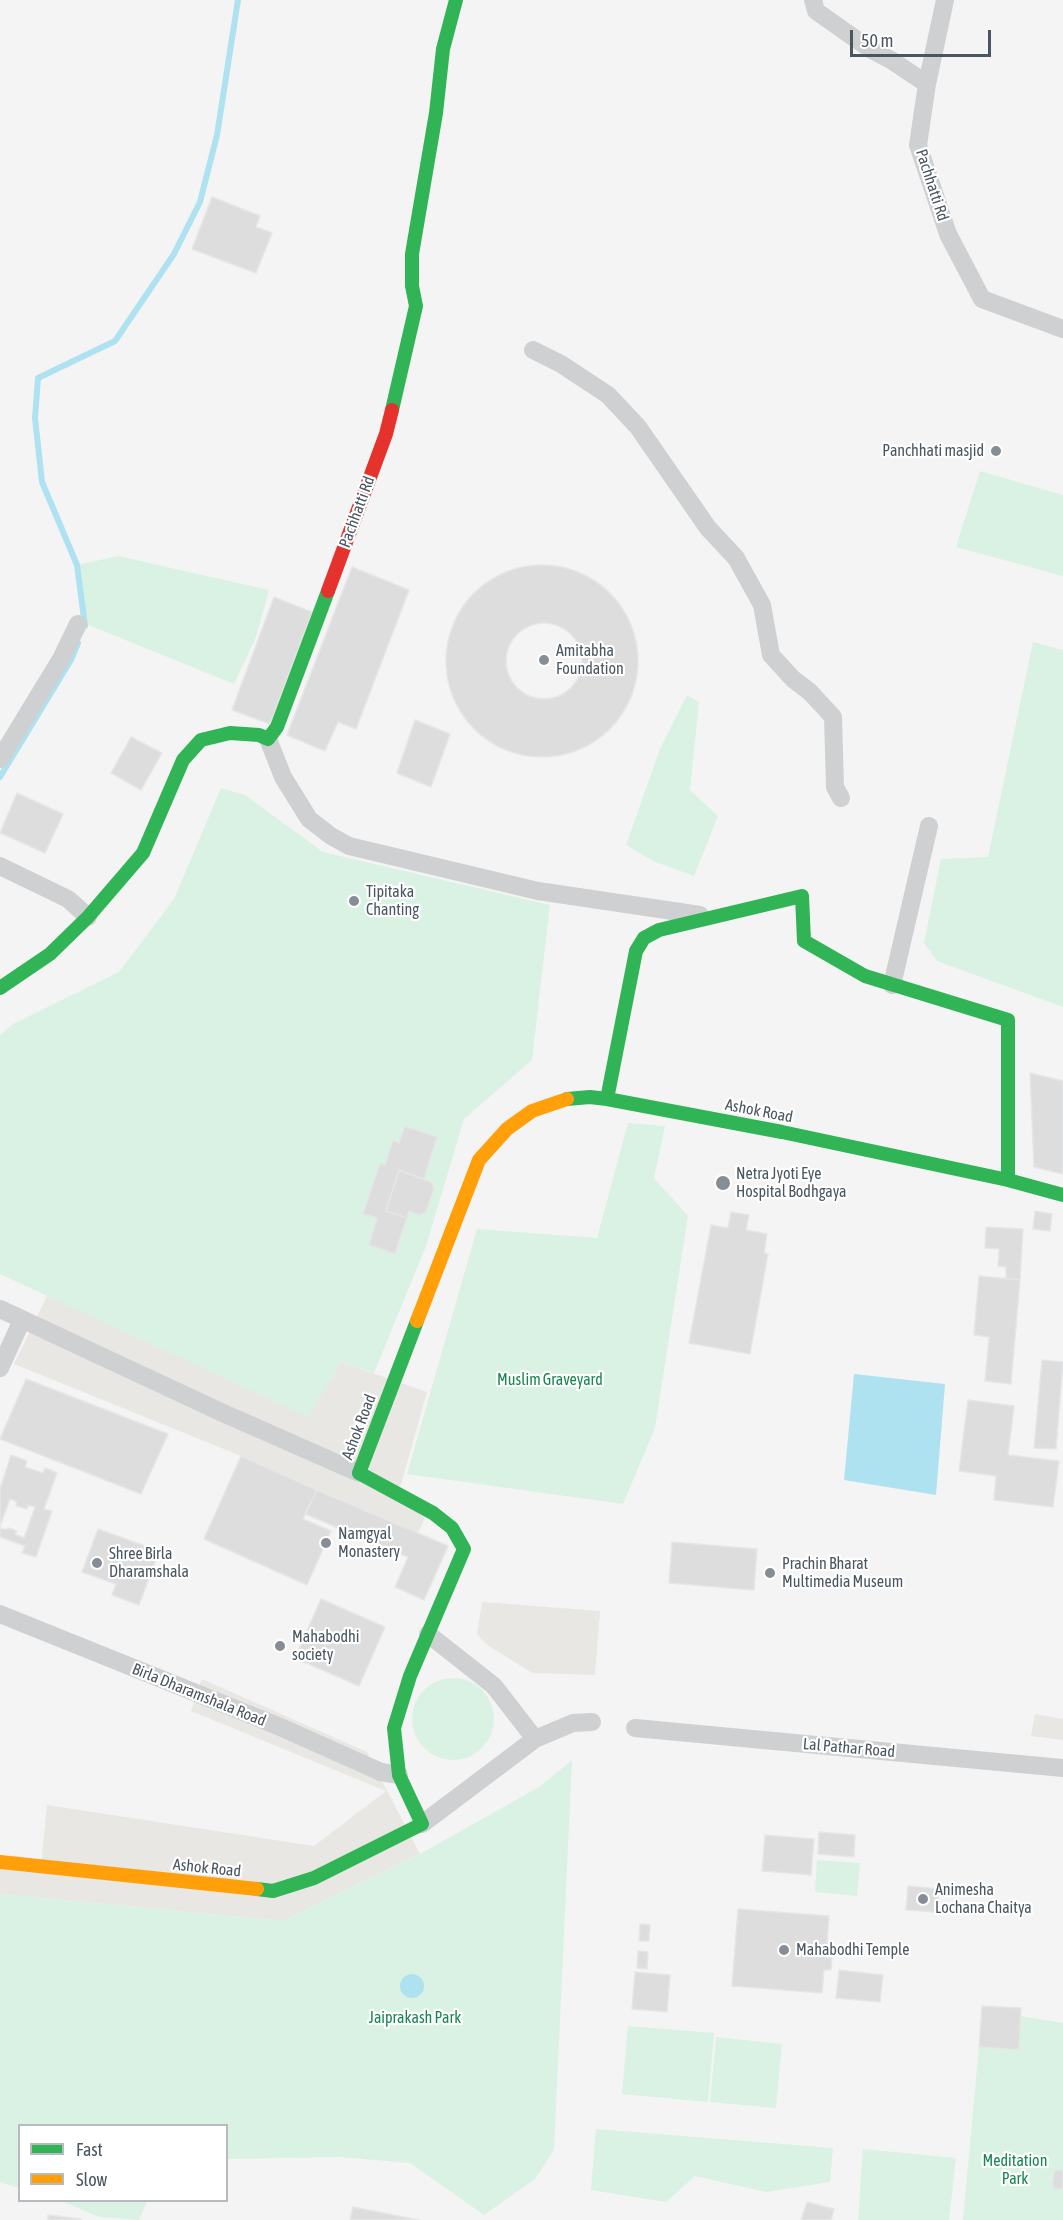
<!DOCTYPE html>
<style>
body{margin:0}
#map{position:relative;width:1063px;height:2220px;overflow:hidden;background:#f4f4f4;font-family:"Asap Condensed",sans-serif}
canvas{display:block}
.legend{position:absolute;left:18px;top:2124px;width:210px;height:78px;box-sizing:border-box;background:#fff;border:2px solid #b7bbc0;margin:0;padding:8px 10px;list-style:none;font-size:18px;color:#4a5661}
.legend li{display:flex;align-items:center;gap:12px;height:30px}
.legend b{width:30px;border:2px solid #b7bbc0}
.scale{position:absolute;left:850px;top:30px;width:141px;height:27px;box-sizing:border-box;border:3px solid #4a5661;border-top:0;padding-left:8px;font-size:18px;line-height:21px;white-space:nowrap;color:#4a5661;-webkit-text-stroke:4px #fff;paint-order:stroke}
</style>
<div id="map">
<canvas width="1063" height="2220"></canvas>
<ul class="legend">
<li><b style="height:8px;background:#30b455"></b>Fast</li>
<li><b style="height:8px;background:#ff9f0a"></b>Slow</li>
</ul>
<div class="scale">50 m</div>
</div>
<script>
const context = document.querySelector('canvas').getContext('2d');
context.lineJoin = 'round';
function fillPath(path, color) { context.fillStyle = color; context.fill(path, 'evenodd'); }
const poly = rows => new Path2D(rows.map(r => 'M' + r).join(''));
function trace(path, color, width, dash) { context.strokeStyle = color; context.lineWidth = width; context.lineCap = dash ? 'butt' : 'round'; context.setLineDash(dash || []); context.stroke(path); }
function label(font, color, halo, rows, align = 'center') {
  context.font = font + ' "Asap Condensed",sans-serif'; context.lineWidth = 4.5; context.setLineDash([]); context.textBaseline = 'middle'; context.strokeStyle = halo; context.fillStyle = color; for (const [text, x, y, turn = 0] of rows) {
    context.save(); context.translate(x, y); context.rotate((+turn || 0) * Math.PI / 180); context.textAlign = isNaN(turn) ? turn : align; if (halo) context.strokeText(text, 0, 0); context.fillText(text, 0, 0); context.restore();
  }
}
const commercial = poly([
 [48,1294,308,1416,341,1362,427,1392,398,1495,428,1510,418,1533,241,1456,14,1364],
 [482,1602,600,1611,595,1675,532,1673,486,1644,477,1634],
 [202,1679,367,1752,420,1854,283,1921,0,1894,0,1862,41,1866,47,1805,314,1846,386,1791,191,1711],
 [1035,1714,1063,1719,1063,1740,1031,1736]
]);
const green = poly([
 [980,471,1063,495,1063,576,956,547],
 [118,556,269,590,256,637,234,684,86,624,77,565],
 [1033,642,1063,650,1063,1007,937,961,924,943,941,859,988,857],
 [687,695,699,702,690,790,718,816,694,876,653,861,626,845,660,749],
 [221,788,245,795,323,852,550,905,532,1060,464,1119,426,1246,374,1373,341,1362,308,1417,0,1274,0,1035,13,1024,119,972,174,899],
 [628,1123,665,1126,654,1178,688,1216,655,1428,623,1504,407,1474,477,1229,597,1238],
 '412 1719a41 41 0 1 1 82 0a41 41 0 1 1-82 0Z',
 [572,1760,554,2150,535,2179,484,2215,410,2163,341,2157,227,2159,226,2126,20,2126,19,2188,0,2182,0,1894,283,1921,420,1854,539,1787],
 [817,1860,860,1863,857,1896,815,1892],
 [1021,2016,1063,2023,1063,2220,963,2220,979,2047,1019,2049],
 [628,2026,714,2033,708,2102,622,2094],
 [716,2037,782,2044,776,2108,710,2102],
 [596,2129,833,2148,830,2182,766,2192,695,2176,666,2202,591,2190],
 [863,2149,956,2158,949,2220,858,2220],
 [62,2201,147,2201,139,2220,99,2217]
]);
const water = poly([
 [854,1374,945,1384,936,1495,844,1480],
 '400 1986a12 12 0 1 1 24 0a12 12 0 1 1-24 0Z'
]);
const stream = poly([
 [85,626,77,565,42,482,35,418,38,378,115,341,174,254,200,202,217,135,238,0],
 [0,777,71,660,78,643]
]);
const building = poly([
 [212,197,260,216,256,227,272,233,256,273,192,249,212,197],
 '446 661a96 96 0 1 1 192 0a96 96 0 1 1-192 0Z',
 [352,567,409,590,356,729,338,722,325,751,287,735,352,567],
 [274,597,312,612,270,724,232,710,274,597],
 '506 661a38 38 0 1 1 76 0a38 38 0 1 1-76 0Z',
 [415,720,450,734,431,787,397,773,415,720],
 [131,737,162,753,141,790,111,773,131,737],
 [17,793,63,814,45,853,0,833,17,793],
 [1030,1073,1063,1081,1063,1174,1034,1167,1030,1073],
 [405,1126,437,1137,424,1179,399,1170,386,1211,407,1218,395,1254,369,1245,377,1218,363,1214,380,1163,385,1165,393,1140,399,1143,405,1126],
 [399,1170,431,1182,434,1189,426,1212,419,1215,409,1211,407,1218,386,1211,399,1170],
 [1035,1211,1052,1214,1050,1231,1033,1229,1035,1211],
 [731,1212,749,1215,746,1230,767,1234,764,1253,768,1254,750,1354,689,1343,711,1225,728,1228,731,1212],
 [986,1227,1023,1229,1020,1280,1006,1279,1006,1267,998,1266,999,1249,985,1248,986,1227],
 [979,1276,1020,1280,1011,1384,985,1381,989,1337,974,1335,979,1276],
 [1042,1360,1063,1362,1056,1449,1034,1448,1042,1360],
 [26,1379,168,1434,141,1494,0,1439,26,1379],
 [968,1400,1014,1406,1008,1455,1059,1461,1053,1507,994,1500,996,1476,959,1471,968,1400],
 [11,1455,27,1461,25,1467,43,1473,45,1468,57,1473,44,1509,52,1511,36,1557,22,1553,25,1546,0,1537,0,1528,6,1530,8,1528,17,1531,15,1534,24,1538,35,1507,28,1505,27,1509,16,1506,17,1502,10,1499,0,1526,0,1489,11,1455],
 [241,1456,317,1490,303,1519,331,1531,307,1585,204,1539,241,1456],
 [317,1490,448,1546,424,1600,395,1587,408,1557,305,1514,317,1490],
 [98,1529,159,1551,139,1605,112,1595,116,1584,82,1572,98,1529],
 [672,1542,757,1549,754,1590,669,1583,672,1542],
 [321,1599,385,1627,359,1686,295,1658,321,1599],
 [819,1832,855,1835,854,1857,818,1854,819,1832],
 [765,1835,814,1839,811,1875,762,1871,765,1835],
 [908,1886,939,1889,937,1912,906,1910,908,1886],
 [738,1909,829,1916,827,1942,833,1943,831,1970,824,1970,822,1993,732,1986,738,1909],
 [640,1924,650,1925,649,1941,639,1941,640,1924],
 [638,1951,648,1952,647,1969,637,1968,638,1951],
 [839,1970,883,1975,880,2002,836,1998,839,1970],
 [635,1972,670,1975,667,2012,632,2009,635,1972],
 [982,2006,1021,2008,1019,2050,979,2047,982,2006],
 [1055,2170,1063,2170,1063,2189,1054,2189,1052,2182,1055,2170],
 [807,2202,834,2209,831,2220,801,2220,807,2202],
 [353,2207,419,2220,350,2220,353,2207],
 [48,2215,81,2219,81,2220,48,2220,48,2215]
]);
const street = poly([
 [813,0,816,11,870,49,891,60,927,84],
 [945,0,927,84,918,145,948,234,982,299,1063,329],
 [533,350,561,364,608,395,638,427,708,528,736,558,762,605,771,655,793,679,810,692,833,717,835,787,841,798],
 [268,739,283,777,309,819,331,836,349,846,538,891,700,915],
 [0,759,61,659,78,624],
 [0,866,68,899,88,917],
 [892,985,929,826],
 [0,1309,223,1413,359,1473],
 [0,1368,22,1320],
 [0,1614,278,1726,381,1772,399,1775],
 [428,1634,494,1686,535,1739],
 [635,1728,1063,1768],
 [422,1824,535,1739,573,1723,592,1722]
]);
const fast = poly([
 [392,410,416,306,412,286,412,254,436,113,443,49,456,0],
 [0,988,50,954,88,917,143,853,183,760,201,740,230,733,259,735,268,739,277,727,328,591],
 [567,1099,590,1097,607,1099,782,1132,1008,1180,1063,1195],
 [607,1099,636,951,644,938,659,930,802,896,804,941,865,976,1008,1020,1008,1180],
 [257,1889,273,1891,314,1878,422,1824,399,1775,394,1728,410,1676,464,1549,452,1528,433,1513,359,1473,417,1321]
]);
const slow = poly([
 [417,1321,479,1160,507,1129,532,1111,567,1099],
 [0,1862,257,1889]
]);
const jam = poly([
 [328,591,386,434,392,410]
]);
const markers = [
 [996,451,6,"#868d94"],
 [544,660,6,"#868d94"],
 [354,901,6,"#868d94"],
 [723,1183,8,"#868d94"],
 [326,1543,6,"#868d94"],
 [97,1563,6,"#868d94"],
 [770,1573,6,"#868d94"],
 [280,1646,6,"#868d94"],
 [923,1899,6,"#868d94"],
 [784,1950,6,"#868d94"]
];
const streetNames = [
 ["Pachhatti Rd",932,185,72],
 ["Pachhatti Rd",357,512,-70],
 ["Ashok Road",759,1111,11],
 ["Ashok Road",359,1427,-69],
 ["Birla Dharamshala Road",199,1695,22],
 ["Lal Pathar Road",849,1748,5],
 ["Ashok Road",207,1868,6]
];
const poiNames = [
 ["Panchhati masjid",984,451,"right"],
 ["Amitabha",556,651],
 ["Foundation",556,669],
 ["Tipitaka",366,892],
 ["Chanting",366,910],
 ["Netra Jyoti Eye",736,1174],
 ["Hospital Bodhgaya",736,1192],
 ["Namgyal",338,1534],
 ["Monastery",338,1552],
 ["Shree Birla",109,1554],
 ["Dharamshala",109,1572],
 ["Prachin Bharat",782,1564],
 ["Multimedia Museum",782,1582],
 ["Mahabodhi",292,1637],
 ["society",292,1655],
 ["Animesha",935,1890],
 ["Lochana Chaitya",935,1908],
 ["Mahabodhi Temple",796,1950]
];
const parkNames = [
 ["Muslim Graveyard",550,1380],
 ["Jaiprakash Park",415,2018],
 ["Meditation",1015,2161],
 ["Park",1015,2179]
];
fillPath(commercial, '#e8e7e3');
fillPath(green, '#d9f2e3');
fillPath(water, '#aee2f0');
trace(stream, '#aee2f0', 6);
fillPath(building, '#ddddde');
trace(building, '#e5e6e7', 1.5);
trace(street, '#ced0d2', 18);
trace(fast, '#30b455', 14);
trace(slow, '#ff9f0a', 14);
trace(jam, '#e5322d', 14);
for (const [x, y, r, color] of markers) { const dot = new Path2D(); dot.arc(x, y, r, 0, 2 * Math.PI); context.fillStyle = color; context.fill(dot); trace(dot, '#fff', 2); }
label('16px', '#4a5661', '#fff', streetNames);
label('16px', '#4a5661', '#fff', poiNames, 'left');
label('16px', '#17864f', '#fff', parkNames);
</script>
